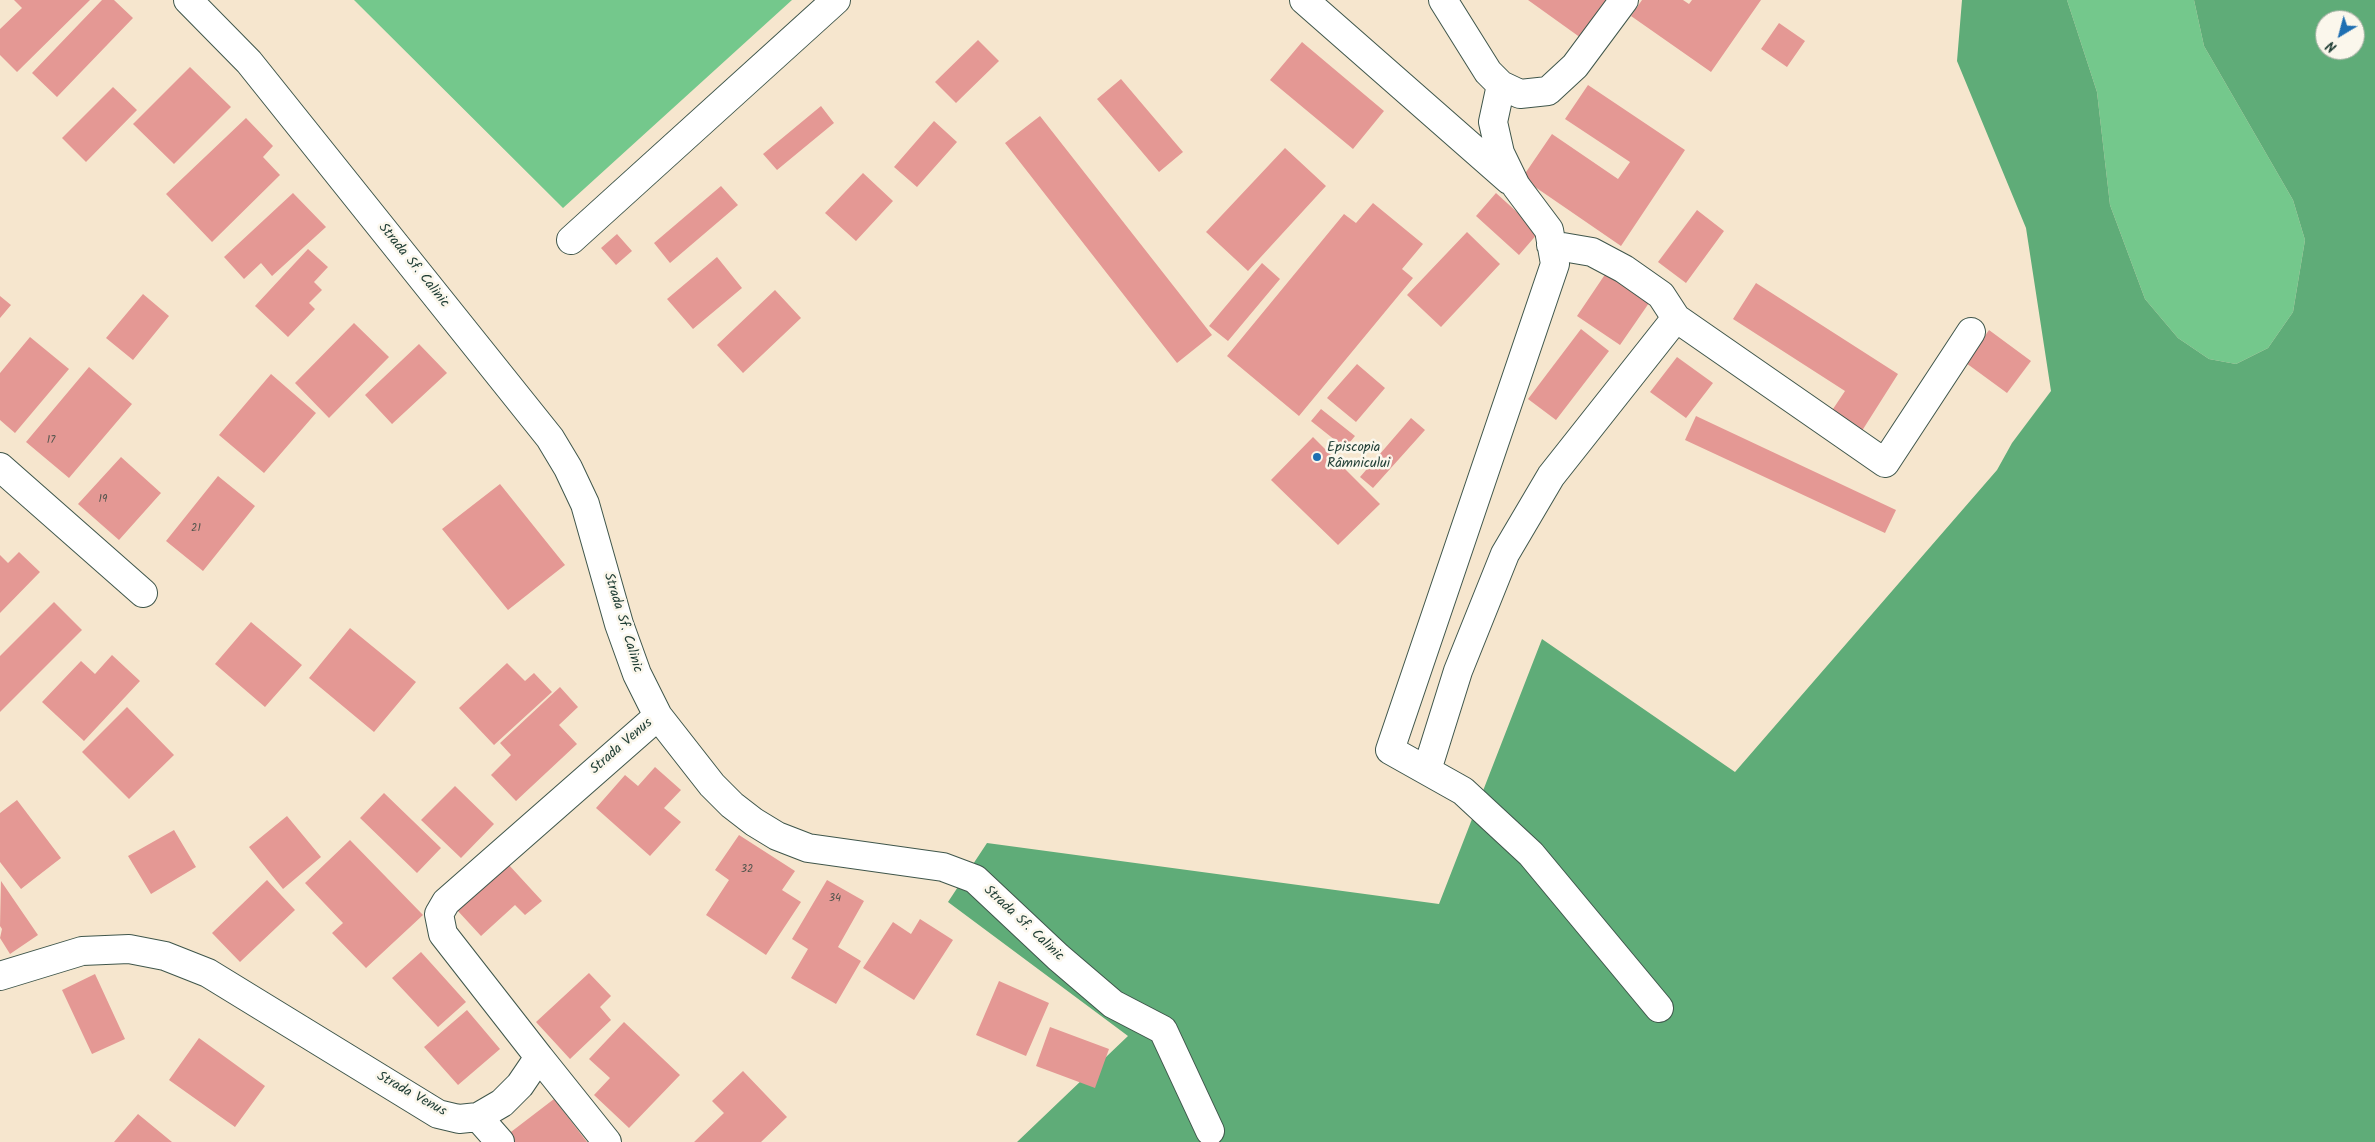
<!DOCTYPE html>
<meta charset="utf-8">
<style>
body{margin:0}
#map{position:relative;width:2375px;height:1142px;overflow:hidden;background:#f6e6ce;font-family:Kalam,sans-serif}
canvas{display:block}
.north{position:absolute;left:2315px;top:10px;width:50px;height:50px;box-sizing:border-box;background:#fbf7ec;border:1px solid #a3ada2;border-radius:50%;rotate:217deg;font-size:14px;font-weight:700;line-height:20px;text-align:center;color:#1f3d34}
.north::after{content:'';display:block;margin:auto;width:18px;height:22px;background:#1f6fb2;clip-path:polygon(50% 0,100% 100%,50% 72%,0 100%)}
</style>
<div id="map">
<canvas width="2375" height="1142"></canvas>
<div class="north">N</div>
</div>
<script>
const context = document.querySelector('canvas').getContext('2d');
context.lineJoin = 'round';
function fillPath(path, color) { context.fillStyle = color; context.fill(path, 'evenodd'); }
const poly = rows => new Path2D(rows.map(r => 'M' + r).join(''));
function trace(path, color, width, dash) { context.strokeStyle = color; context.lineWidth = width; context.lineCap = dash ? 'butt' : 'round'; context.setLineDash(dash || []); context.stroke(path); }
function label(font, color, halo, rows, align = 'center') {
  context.font = font + ' Kalam,sans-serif'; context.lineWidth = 5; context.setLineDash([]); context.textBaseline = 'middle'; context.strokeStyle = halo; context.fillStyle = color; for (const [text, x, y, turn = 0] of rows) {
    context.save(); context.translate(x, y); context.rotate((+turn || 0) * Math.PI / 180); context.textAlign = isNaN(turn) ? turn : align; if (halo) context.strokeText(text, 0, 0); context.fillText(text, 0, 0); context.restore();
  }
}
const green = poly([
 [354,0,792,0,563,208],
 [2067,0,2194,0,2204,46,2293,200,2305,240,2293,312,2268,348,2236,364,2209,359,2178,338,2145,299,2110,205,2097,92]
]);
const forest = poly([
 [1962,0,2067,0,2097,92,2110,205,2145,299,2178,338,2209,359,2236,364,2268,348,2293,312,2305,240,2293,200,2204,46,2194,0,2375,0,2375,1142,1017,1142,1128,1036,948,902,987,843,1439,904,1542,639,1735,772,1997,470,2012,443,2051,391,2026,228,1957,61],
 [2325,20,2355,20,2355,50,2325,50]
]);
const building = poly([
 [14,0,90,0,17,72,0,55,0,29,22,8],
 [102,0,114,0,133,18,57,97,32,73],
 [1528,0,1607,0,1581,38],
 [1642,0,1683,0,1689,4,1692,0,1761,0,1711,72,1631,16],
 [1779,23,1805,41,1787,67,1761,49],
 [978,40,999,61,956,103,935,82],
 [1302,42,1384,111,1353,149,1270,80],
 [190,67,231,107,174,164,133,124],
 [1121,79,1183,152,1159,172,1097,99],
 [1588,85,1685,150,1621,246,1522,178,1552,134,1618,179,1630,162,1565,119],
 [113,87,137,110,86,162,62,138],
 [821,106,834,123,777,170,763,154],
 [1040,116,1212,335,1177,363,1005,143],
 [246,118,273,146,263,157,280,175,212,242,166,194],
 [934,121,957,142,917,187,894,167],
 [1285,148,1326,186,1248,271,1206,232],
 [863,173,893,201,856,241,825,213],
 [721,186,738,205,670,263,654,243],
 [293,193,326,227,272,276,261,263,244,279,224,257],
 [1496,193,1539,232,1519,255,1476,216],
 [1373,203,1423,244,1402,269,1413,278,1299,416,1227,356,1344,214,1356,223],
 [1697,210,1724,231,1686,283,1658,262],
 [1467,232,1500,264,1441,327,1407,295],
 [617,234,632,251,616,265,601,248],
 [308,249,328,267,314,282,322,290,309,303,315,309,288,337,255,306],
 [717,257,742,288,693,329,667,299],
 [1262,263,1280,279,1228,341,1209,326],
 [1606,273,1649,303,1620,345,1577,316],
 [1756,283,1898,374,1860,434,1829,415,1845,391,1733,319],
 [775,290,801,318,743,373,717,345],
 [143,294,169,316,133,360,106,338],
 [0,296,11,305,0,318],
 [354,323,389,357,329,418,295,383],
 [1581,329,1609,351,1556,420,1528,399],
 [1989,330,2031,361,2007,393,1966,363],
 [30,337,69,369,15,433,0,420,0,373],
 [419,344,447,373,392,424,365,395],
 [1677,357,1713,383,1686,418,1650,392],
 [1357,364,1385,388,1356,422,1327,398],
 [89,367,132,404,69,478,26,442],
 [271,374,316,413,264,473,219,435],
 [1321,409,1355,436,1345,448,1311,421],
 [1696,416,1896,510,1885,533,1685,440],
 [1411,418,1425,430,1373,488,1360,477],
 [1313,437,1380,504,1338,545,1271,480],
 [121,457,161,493,119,540,78,504],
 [218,476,255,506,203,571,166,541],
 [500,484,565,565,508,610,442,529],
 [19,552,40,572,0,613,0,555,8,563],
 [54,602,82,630,0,712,0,656],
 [251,622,302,665,265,707,215,664],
 [350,628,416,682,374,732,309,678],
 [112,655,140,681,84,741,42,702,81,661,95,674],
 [507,663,525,681,534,673,552,692,494,745,459,708],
 [560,687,578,707,559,725,577,744,516,801,491,775,511,755,500,743],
 [127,707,174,755,129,799,82,752],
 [655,767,681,790,664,808,681,822,650,856,596,808,625,775,638,786],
 [455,786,494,824,461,858,421,820],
 [384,793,441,848,417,873,360,818],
 [17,800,61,858,21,889,0,862,0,813],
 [287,816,321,857,283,889,249,847],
 [174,830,196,867,151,894,128,856],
 [739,835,795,871,782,890,801,902,766,955,706,915,729,880,715,870],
 [350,840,423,915,366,968,332,933,343,923,305,883],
 [508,864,542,901,525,915,515,905,481,936,457,910],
 [267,880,295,910,240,962,212,933],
 [827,880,864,901,838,947,861,961,836,1004,791,978,808,949,792,939],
 [1,881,38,935,10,954,0,938,2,929,0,926],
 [920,919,953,940,914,1000,863,968,893,922,911,934],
 [421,952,466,1002,438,1027,392,978],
 [589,973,611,996,600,1007,611,1020,570,1059,536,1022],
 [95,974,125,1039,92,1054,62,990],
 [999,981,1049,1003,1026,1056,976,1035],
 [467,1010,500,1049,458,1085,424,1047],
 [624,1022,680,1075,629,1128,594,1095,610,1078,589,1059],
 [1050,1027,1109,1049,1095,1088,1036,1066],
 [199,1038,265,1086,235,1127,169,1080],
 [743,1071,787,1117,761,1142,694,1142,724,1113,712,1101],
 [554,1099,587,1142,512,1142,507,1135],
 [138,1114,172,1142,114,1142]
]);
const minor = poly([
 [188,0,249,62,550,438,568,468,585,504,619,624,637,674,658,716,712,785,732,805,754,822,777,836,808,848,943,867,975,879,1058,957,1113,1004,1163,1030,1210,1131],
 [1304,0,1509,180],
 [1443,0,1488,72,1501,85,1520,94,1548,91,1575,66,1624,0],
 [1501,85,1493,122,1500,153,1516,186,1549,230,1555,264,1390,750,1463,791,1531,854,1659,1008],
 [571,240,836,0],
 [1551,245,1592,252,1624,269,1661,295,1676,318],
 [0,467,143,593],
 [1427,770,1458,671,1505,554,1551,476,1676,318,1885,463,1971,332],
 [0,976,82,951,129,949,165,956,208,973,438,1114,459,1119,478,1117,502,1103,520,1085,539,1057,443,934,439,914,446,902,658,716],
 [539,1057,607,1142],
 [478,1117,500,1142]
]);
const markers = [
 [1317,457,5,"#1f6fb2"]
];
const numberNames = [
 ["17",51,441],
 ["19",103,500],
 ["21",196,529],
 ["32",747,870],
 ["34",835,899]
];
const streetNames = [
 ["Strada Sf. Calinic",413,266,51],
 ["Strada Sf. Calinic",622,623,73],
 ["Strada Venus",622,747,-41],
 ["Strada Sf. Calinic",1023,924,43],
 ["Strada Venus",411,1095,29]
];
const poiNames = [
 ["Episcopia",1327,449],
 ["Râmnicului",1327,465]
];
fillPath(green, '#74c88c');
fillPath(forest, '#5fac78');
fillPath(building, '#e49894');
trace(minor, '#3f564b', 30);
trace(minor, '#fff', 28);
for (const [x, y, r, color] of markers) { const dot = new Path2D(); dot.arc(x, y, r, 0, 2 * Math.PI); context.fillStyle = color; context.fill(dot); trace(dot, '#fbf7ec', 2); }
label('11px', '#50544c', null, numberNames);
label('14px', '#1f3d34', '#fbf7ec', streetNames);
label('14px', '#1f3d34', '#fbf7ec', poiNames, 'left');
</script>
